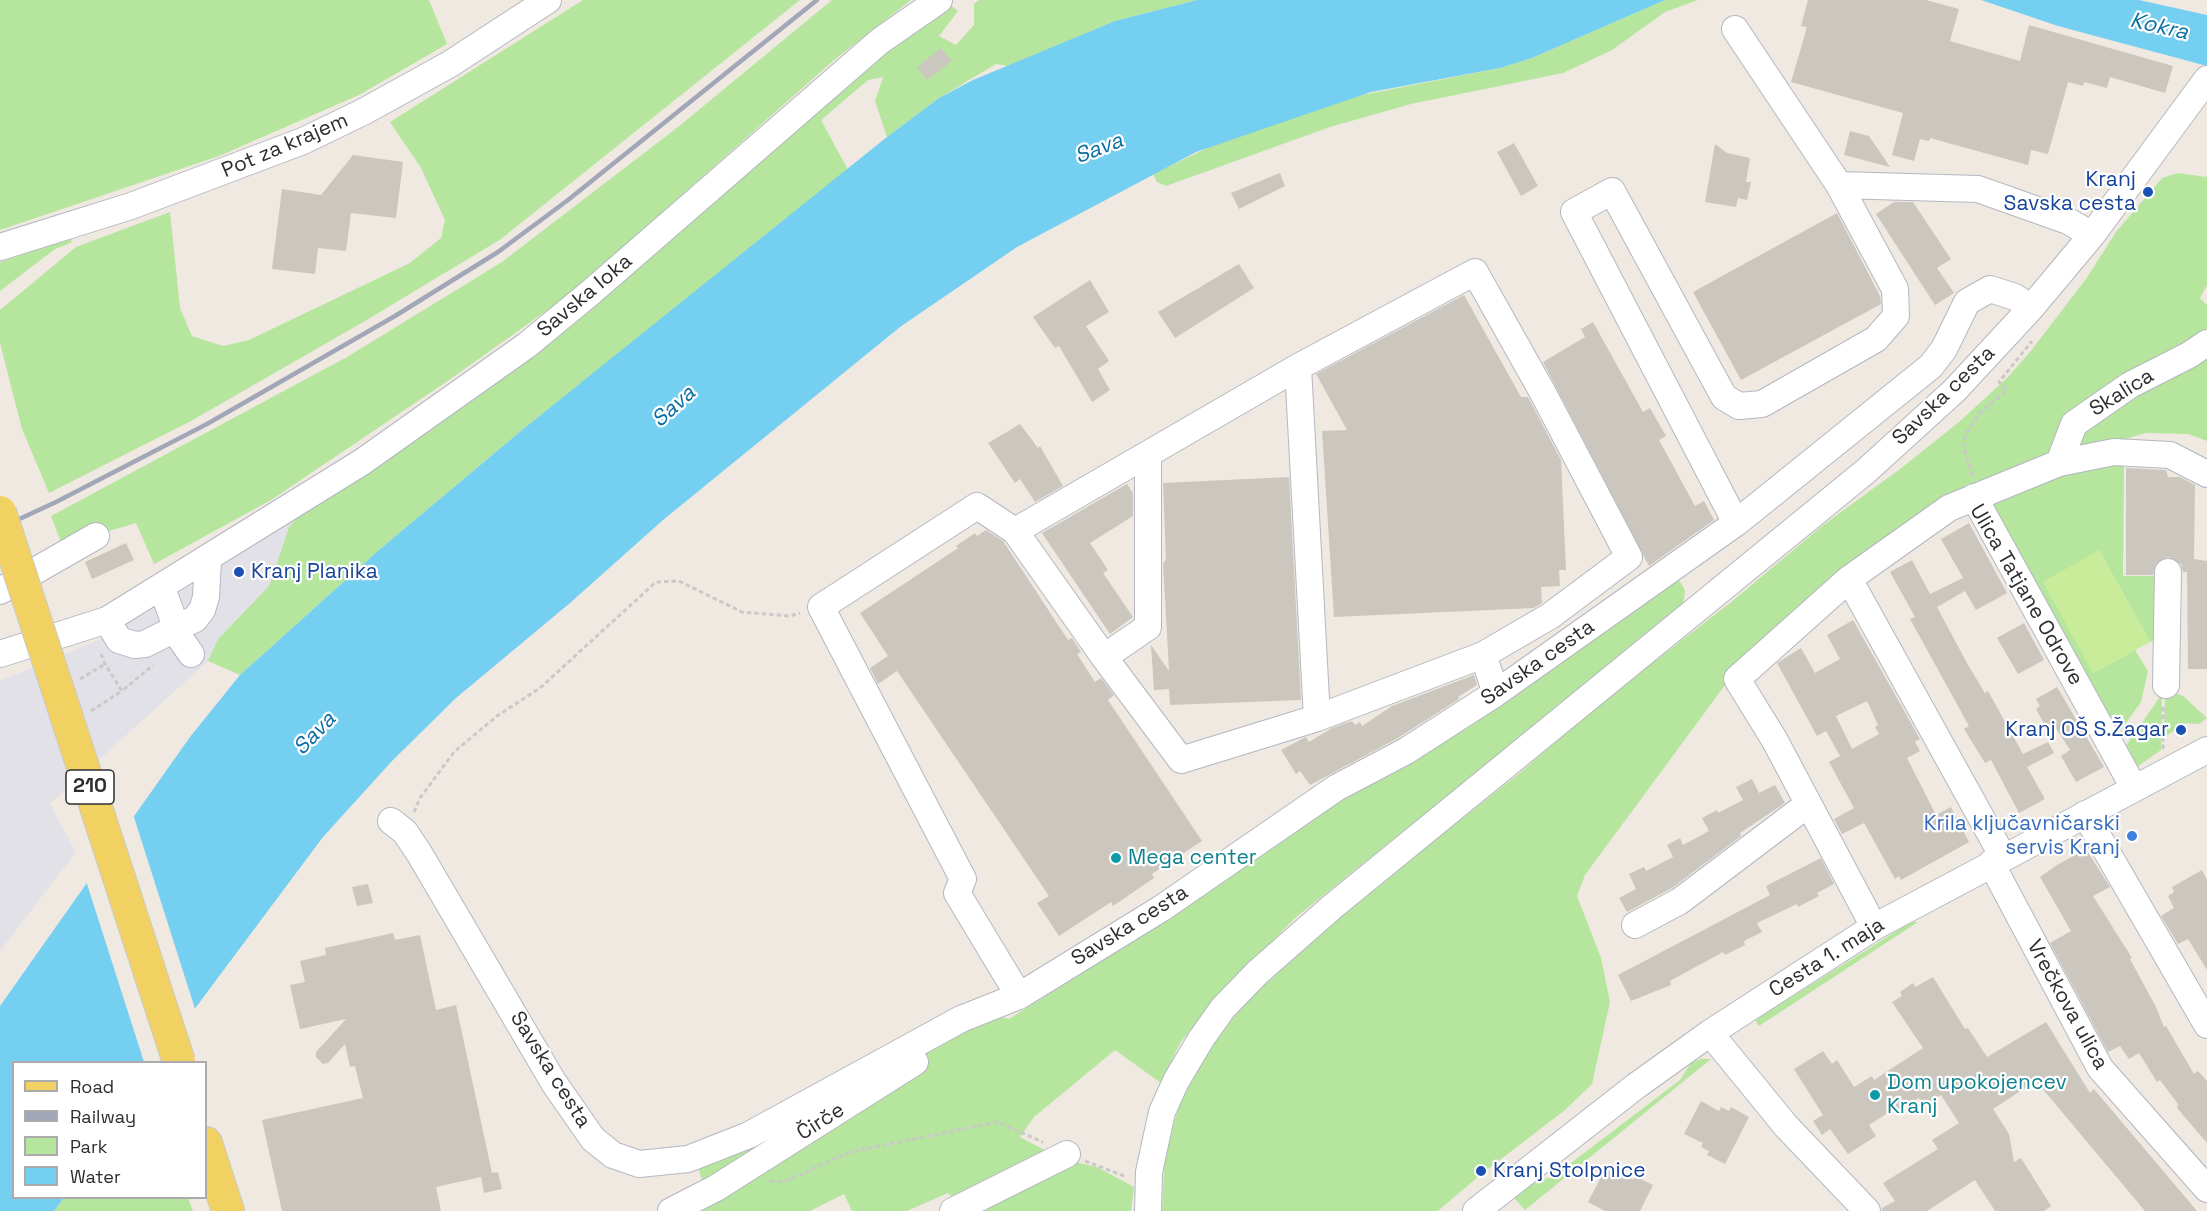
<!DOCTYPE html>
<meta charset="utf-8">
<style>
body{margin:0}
#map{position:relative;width:2207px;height:1211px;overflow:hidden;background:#efe9e1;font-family:"Space Grotesk",sans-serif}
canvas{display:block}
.legend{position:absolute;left:12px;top:1061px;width:195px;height:138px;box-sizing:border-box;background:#fff;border:2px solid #ababab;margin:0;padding:8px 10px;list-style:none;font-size:18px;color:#2e2e2e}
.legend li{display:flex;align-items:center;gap:12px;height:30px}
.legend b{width:30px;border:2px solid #ababab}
</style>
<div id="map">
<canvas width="2207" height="1211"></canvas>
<ul class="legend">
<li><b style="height:8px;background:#f2d163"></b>Road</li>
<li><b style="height:8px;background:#a3a6b8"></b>Railway</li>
<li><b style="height:16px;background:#b6e59e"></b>Park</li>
<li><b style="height:16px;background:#75cff0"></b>Water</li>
</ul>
</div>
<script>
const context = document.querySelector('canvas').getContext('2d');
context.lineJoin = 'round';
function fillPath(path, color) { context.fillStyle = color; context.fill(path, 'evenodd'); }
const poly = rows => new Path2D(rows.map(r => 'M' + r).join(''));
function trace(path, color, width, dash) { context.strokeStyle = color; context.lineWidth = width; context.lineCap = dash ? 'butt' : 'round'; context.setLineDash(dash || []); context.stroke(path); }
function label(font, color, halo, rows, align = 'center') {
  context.font = font + ' "Space Grotesk",sans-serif'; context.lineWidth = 4.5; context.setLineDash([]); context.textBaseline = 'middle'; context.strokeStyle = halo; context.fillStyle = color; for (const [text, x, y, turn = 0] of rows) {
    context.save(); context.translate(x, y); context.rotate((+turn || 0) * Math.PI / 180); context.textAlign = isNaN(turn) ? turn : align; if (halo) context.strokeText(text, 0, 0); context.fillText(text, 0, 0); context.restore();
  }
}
const industrial = poly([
 [297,518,289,527,269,586,218,639,208,661,50,804,76,852,0,951,0,681,96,641,152,610]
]);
const green = poly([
 [0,0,429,0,447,44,359,95,219,156,0,230],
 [583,0,800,0,501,239,365,321,191,421,49,493,22,429,0,343,0,310,76,247,170,212,180,308,192,336,223,346,249,340,410,263,441,238,445,220,421,168,390,122],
 [832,0,911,0,834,60,570,294,449,380,271,500,154,564,136,523,62,545,51,516,347,357,502,262,678,127],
 [979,0,1197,0,1115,21,1008,66,996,64,939,98,887,137,875,101,883,77,868,80,821,120,848,170,522,430,379,550,240,675,208,661,218,639,269,586,289,527,297,518,426,432,509,372,898,41,949,4,958,11,939,36,956,45,974,25,974,4],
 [1665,0,1698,0,1665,12,1612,50,1563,73,1411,104,1330,127,1166,186,1157,182,1153,174,1220,142,1352,97,1500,68,1532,58],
 [2178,173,2207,177,2207,285,2200,298,2207,305,2207,441,2188,434,2145,433,1989,481,1728,681,1585,875,1577,896,1601,958,1610,1002,1592,1084,1565,1110,1479,1176,1438,1211,1162,1211,1165,1151,1184,1091,1223,1029,1250,998,1361,898,1521,772,1588,713,1735,599,1822,526,1900,469,1959,422,2007,378,2030,352,2086,279,2116,232,2162,178],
 [72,237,71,243,55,249,0,291,0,262],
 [2124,462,2123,576,2154,576,2156,640,2150,642,2099,550,2093,673,2135,650,2148,671,2141,702,2116,737,1989,502,2084,466],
 [1674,572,1685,590,1683,607,1295,918,1221,993,1180,1043,1161,1083,1115,1050,1034,1117,1020,1137,1048,1152,957,1201,948,1193,907,1211,852,1211,844,1194,810,1211,690,1211,705,1191,698,1167,986,1014,1009,1019,1054,991,1174,907],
 [2170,691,2183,696,2207,718,2199,724,2186,723,2164,737,2165,693],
 [2162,694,2161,750,2134,769,2126,750,2127,744],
 [1911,922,1918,922,1759,1026,1755,1020],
 [1701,1059,1711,1059,1525,1210,1513,1197,1532,1184,1554,1176,1680,1080,1691,1063],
 [1070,1161,1097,1167,1134,1187,1131,1211,969,1211],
 [64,1198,188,1198,193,1211,54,1211]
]);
const pitch = poly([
 [2099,550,2150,642,2093,673,2043,582]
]);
const water = poly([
 [1197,0,1665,0,1532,58,1500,68,1371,92,1196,152,1017,247,900,327,663,520,570,603,456,698,392,761,323,837,155,1062,14,1062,14,1198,64,1198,54,1211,0,1211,0,1006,190,737,240,675,379,550,522,430,887,137,939,98,973,80,1115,21],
 [1981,0,2139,0,2207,15,2207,66,2058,26]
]);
const pier = poly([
 [133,814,196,1012,159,1062,144,1062,86,881]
]);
const building = poly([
 [1808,0,1926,0,1959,9,1950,41,2020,61,2029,25,2173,66,2165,93,2110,77,2107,88,2084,82,2083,86,2068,82,2048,154,2031,150,2028,165,1930,138,1929,141,1920,139,1914,161,1892,155,1903,113,1791,82,1807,27,1801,26],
 [941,48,952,61,927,80,917,67],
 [1850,131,1869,136,1890,167,1844,155],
 [1514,143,1538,186,1521,196,1497,152],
 [1715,144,1727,153,1750,158,1746,182,1751,182,1747,200,1738,198,1736,207,1705,202],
 [353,155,403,162,396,218,351,213,346,251,318,248,315,274,272,269,282,189,321,195],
 [1280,173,1285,186,1239,209,1231,193],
 [1894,202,1913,202,1951,259,1937,268,1954,293,1935,305,1876,214],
 [1837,213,1880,296,1881,304,1741,380,1693,292],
 [1239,264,1254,288,1175,338,1158,312],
 [1090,280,1109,312,1086,326,1109,361,1098,369,1110,390,1092,402,1059,346,1055,348,1033,317],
 [1464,295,1521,397,1528,397,1561,460,1566,570,1559,570,1560,586,1541,587,1542,603,1534,608,1334,617,1322,431,1347,430,1316,374],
 [1593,322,1643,412,1650,408,1666,436,1659,440,1695,506,1704,501,1714,520,1649,566,1543,362,1585,337,1581,329],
 [1020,424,1038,448,1040,446,1063,486,1035,502,1020,479,1015,483,988,443],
 [2126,468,2166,470,2168,477,2180,477,2195,485,2194,559,2207,561,2207,669,2188,669,2187,572,2183,572,2181,564,2168,557,2156,564,2153,575,2126,575],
 [1289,477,1301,700,1170,705,1169,689,1154,690,1151,645,1169,671,1163,563,1166,560,1163,483],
 [1127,484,1133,493,1133,516,1090,543,1108,570,1103,573,1133,617,1110,634,1042,533],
 [1969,523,2007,593,1976,610,1965,591,1937,607,1968,665,1985,693,1988,691,2023,754,2048,742,2054,753,2027,767,2045,799,2019,813,1991,760,1985,763,1964,729,1969,726,1910,619,1915,617,1890,572,1912,560,1930,594,1963,578,1941,539],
 [986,530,1003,541,1068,640,1072,638,1081,652,1077,654,1095,682,1101,678,1114,695,1108,700,1202,841,1152,874,1154,878,1113,906,1111,902,1059,936,1037,903,1049,896,897,671,878,684,870,668,888,656,860,613,958,548,956,546,975,533,977,536],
 [126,543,134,560,92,579,85,562],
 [1853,620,1920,739,1915,742,1920,751,1907,758,1936,815,1951,807,1969,842,1901,880,1899,876,1895,879,1864,823,1842,834,1834,819,1854,808,1829,762,1840,756,1826,731,1817,736,1777,663,1801,648,1815,673,1840,659,1827,635],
 [1867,701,1878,725,1875,727,1879,734,1852,749,1836,716],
 [2024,623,2044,660,2018,674,1997,638],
 [1474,675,1477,685,1458,697,1459,699,1398,738,1310,785,1300,771,1296,774,1281,750,1306,737,1309,742,1332,728,1352,721,1355,725,1360,722,1362,726,1392,706],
 [2057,687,2104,767,2076,782,2061,756,2070,750,2054,725,2047,729,2036,709,2040,706,2036,699],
 [1752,779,1759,793,1775,785,1785,803,1740,833,1741,836,1672,888,1627,912,1619,898,1636,889,1629,874,1644,867,1646,871,1673,857,1667,845,1680,838,1683,845,1709,831,1702,818,1717,810,1718,813,1743,800,1736,787],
 [2086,849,2110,887,2093,896,2132,958,2130,959,2156,1007,2164,1027,2166,1026,2194,1074,2198,1071,2207,1081,2207,1143,2177,1108,2178,1104,2160,1080,2157,1082,2139,1053,2129,1059,2120,1046,2108,1052,2050,943,2071,931,2040,877,2057,865],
 [1821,858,1834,884,1817,893,1819,896,1798,907,1797,904,1757,923,1762,932,1744,941,1745,945,1725,955,1723,952,1670,981,1671,985,1631,1001,1618,975,1770,895,1766,886],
 [2202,870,2207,880,2207,970,2188,939,2178,944,2161,916,2174,908,2168,896,2174,892,2172,887],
 [368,884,373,903,357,906,352,887],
 [393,933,395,940,420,935,436,1010,456,1005,492,1173,498,1172,502,1189,484,1193,481,1177,436,1187,441,1211,282,1211,262,1120,363,1098,355,1066,350,1067,345,1044,328,1063,323,1064,316,1057,316,1052,346,1019,300,1029,290,985,305,982,300,961,326,955,325,948],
 [1933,977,1965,1029,1968,1028,1987,1057,2046,1022,2090,1093,2094,1089,2197,1211,2145,1211,2036,1081,1993,1109,2009,1134,2014,1162,2021,1158,2051,1206,2044,1211,1995,1211,1975,1180,1927,1211,1882,1211,1882,1208,1895,1201,1883,1183,1938,1149,1932,1140,1959,1123,1941,1095,1923,1106,1919,1098,1897,1112,1894,1109,1869,1125,1876,1136,1848,1154,1830,1129,1822,1135,1813,1121,1823,1115,1794,1069,1823,1051,1832,1064,1837,1060,1854,1087,1872,1076,1874,1080,1923,1048,1892,1002,1902,996,1900,992,1913,983,1915,987],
 [1701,1101,1719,1111,1721,1107,1729,1111,1731,1107,1749,1117,1725,1164,1707,1155,1709,1151,1701,1147,1703,1143,1684,1134],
 [1605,1169,1624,1179,1626,1175,1634,1180,1635,1176,1653,1185,1640,1211,1605,1211,1588,1202]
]);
const path = poly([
 [1972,476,1964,447,1965,435,1979,414,2007,390,1999,382,2032,341],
 [101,654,105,664,122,691,153,665],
 [80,679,105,664],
 [91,711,122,691],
 [2163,749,2163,704],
 [414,812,420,798,454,752,497,716,540,688,656,582,679,581,742,612,790,616,800,613],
 [1085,1161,1127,1177],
 [770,1181,784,1182,850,1152,997,1122,1043,1142]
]);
const minor = poly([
 [1735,29,1839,185],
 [0,247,131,206,303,141,363,112,450,64,548,0],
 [1298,367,1475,272,1543,393,1629,557,1550,616,1483,655],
 [2059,463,2074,424,2130,385,2189,355,2207,343],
 [1974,497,2134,788],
 [1736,523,1574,212,1612,191,1724,397,1739,406,1762,404,1876,339,1896,316,1895,289,1839,185,1978,189,2068,221,2092,235],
 [1015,531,977,506,821,607,963,879,957,893,1019,996],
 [1849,579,1737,679,1774,739,1874,927],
 [162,588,180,638,191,654],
 [0,591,96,536],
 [107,620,119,640,135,645,145,644,195,619,202,610,206,597,208,560],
 [0,654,107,620,362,462,527,345,590,293,880,41,939,0],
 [1104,657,1148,627,1148,456],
 [2166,685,2168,572],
 [1317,718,1298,367,1015,531,1104,657,1181,760,1317,718,1483,655,1496,693],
 [2085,814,2207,1025],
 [391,821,405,832,419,853,554,1083,593,1139,613,1155,639,1164,688,1159,749,1135,961,1019,1019,996,1162,908,1336,788,1406,751,1496,693,1736,523,1931,366,1944,349,1967,302,1990,289,2015,297,2031,308],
 [2003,857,1849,579,1949,508,2059,463,2114,452,2170,455,2207,474],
 [1991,863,2100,1068,2207,1189],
 [1635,925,1680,901,1807,805],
 [1710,1033,1786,1126,1867,1211],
 [671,1211,716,1188,915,1062],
 [953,1211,1067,1154],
 [1148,1211,1149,1172,1162,1112,1176,1081,1201,1039,1223,1008,1258,972,1332,907,1866,471,1955,390,2031,308,2092,235,2207,79],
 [1476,1211,1636,1086,1710,1033,1874,927,2207,750]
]);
const major = poly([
 [206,1143,228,1211]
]);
const rail = poly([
 [0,528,56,502,207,424,395,316,498,252,568,200,817,0]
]);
const majorBridge = poly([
 [0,512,179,1062]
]);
const markers = [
 [2148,192,6,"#1a4fb4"],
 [239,572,6,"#1a4fb4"],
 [2181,730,6,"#1a4fb4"],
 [2132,836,6,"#3f7fe0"],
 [1116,858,6,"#0f9aa8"],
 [1875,1095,6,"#0f9aa8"],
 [1481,1171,6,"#1a4fb4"]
];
const shields = [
 [90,787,48]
];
const shieldNames = [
 ["210",90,787]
];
const streetNames = [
 ["Pot za krajem",285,146,-23],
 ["Savska loka",585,296,-40],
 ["Skalica",2122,393,-32],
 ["Savska cesta",1944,396,-44],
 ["Ulica Tatjane Odrove",2026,595,60],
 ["Savska cesta",1538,663,-35],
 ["Savska cesta",1130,926,-32],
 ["Cesta 1. maja",1827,958,-32],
 ["Vrečkova ulica",2067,1005,61],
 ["Savska cesta",550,1070,58],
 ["Čirče",821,1122,-32]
];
const transitNames = [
 ["Kranj",2136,180],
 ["Savska cesta",2136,204],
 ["Kranj Planika",251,572,"left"],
 ["Kranj OŠ S.Žagar",2169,730],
 ["Kranj Stolpnice",1493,1171,"left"]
];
const shopNames = [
 ["Krila ključavničarski",2120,824],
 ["servis Kranj",2120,848]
];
const cultureNames = [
 ["Mega center",1128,858],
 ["Dom upokojencev",1887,1083],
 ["Kranj",1887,1107]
];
const waterNames = [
 ["Kokra",2159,27,13],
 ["Sava",1099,149,-21],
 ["Sava",674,407,-42],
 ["Sava",315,734,-46]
];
fillPath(industrial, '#e3e1e8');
fillPath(green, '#b6e59e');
fillPath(pitch, '#c9ec9a');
fillPath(water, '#75cff0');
fillPath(pier, '#efe9e1');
fillPath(building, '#cbc7bf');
trace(minor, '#b4b7c1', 28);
trace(major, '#c9c9c9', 34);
trace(path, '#c9c9c9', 3, [4.5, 3]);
trace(minor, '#fff', 26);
trace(major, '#f2d163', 32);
trace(rail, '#a3a6b8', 4.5);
trace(majorBridge, '#c9c9c9', 34, []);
trace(majorBridge, '#f2d163', 32);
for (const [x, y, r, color] of markers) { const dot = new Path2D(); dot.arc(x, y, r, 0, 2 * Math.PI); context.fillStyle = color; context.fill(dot); trace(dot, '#fff', 2); }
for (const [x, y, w] of shields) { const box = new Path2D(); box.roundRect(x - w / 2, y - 17, w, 34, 4.5); context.fillStyle = '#fff'; context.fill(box); trace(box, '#2e2e2e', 1.5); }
label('bold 20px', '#2e2e2e', null, shieldNames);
label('21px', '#2e2e2e', '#fff', streetNames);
label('21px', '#164399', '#fff', transitNames, 'right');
label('21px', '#366cbe', '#fff', shopNames, 'right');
label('21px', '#0d838f', '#fff', cultureNames, 'left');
label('italic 22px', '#0d6fa3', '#fff', waterNames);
</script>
